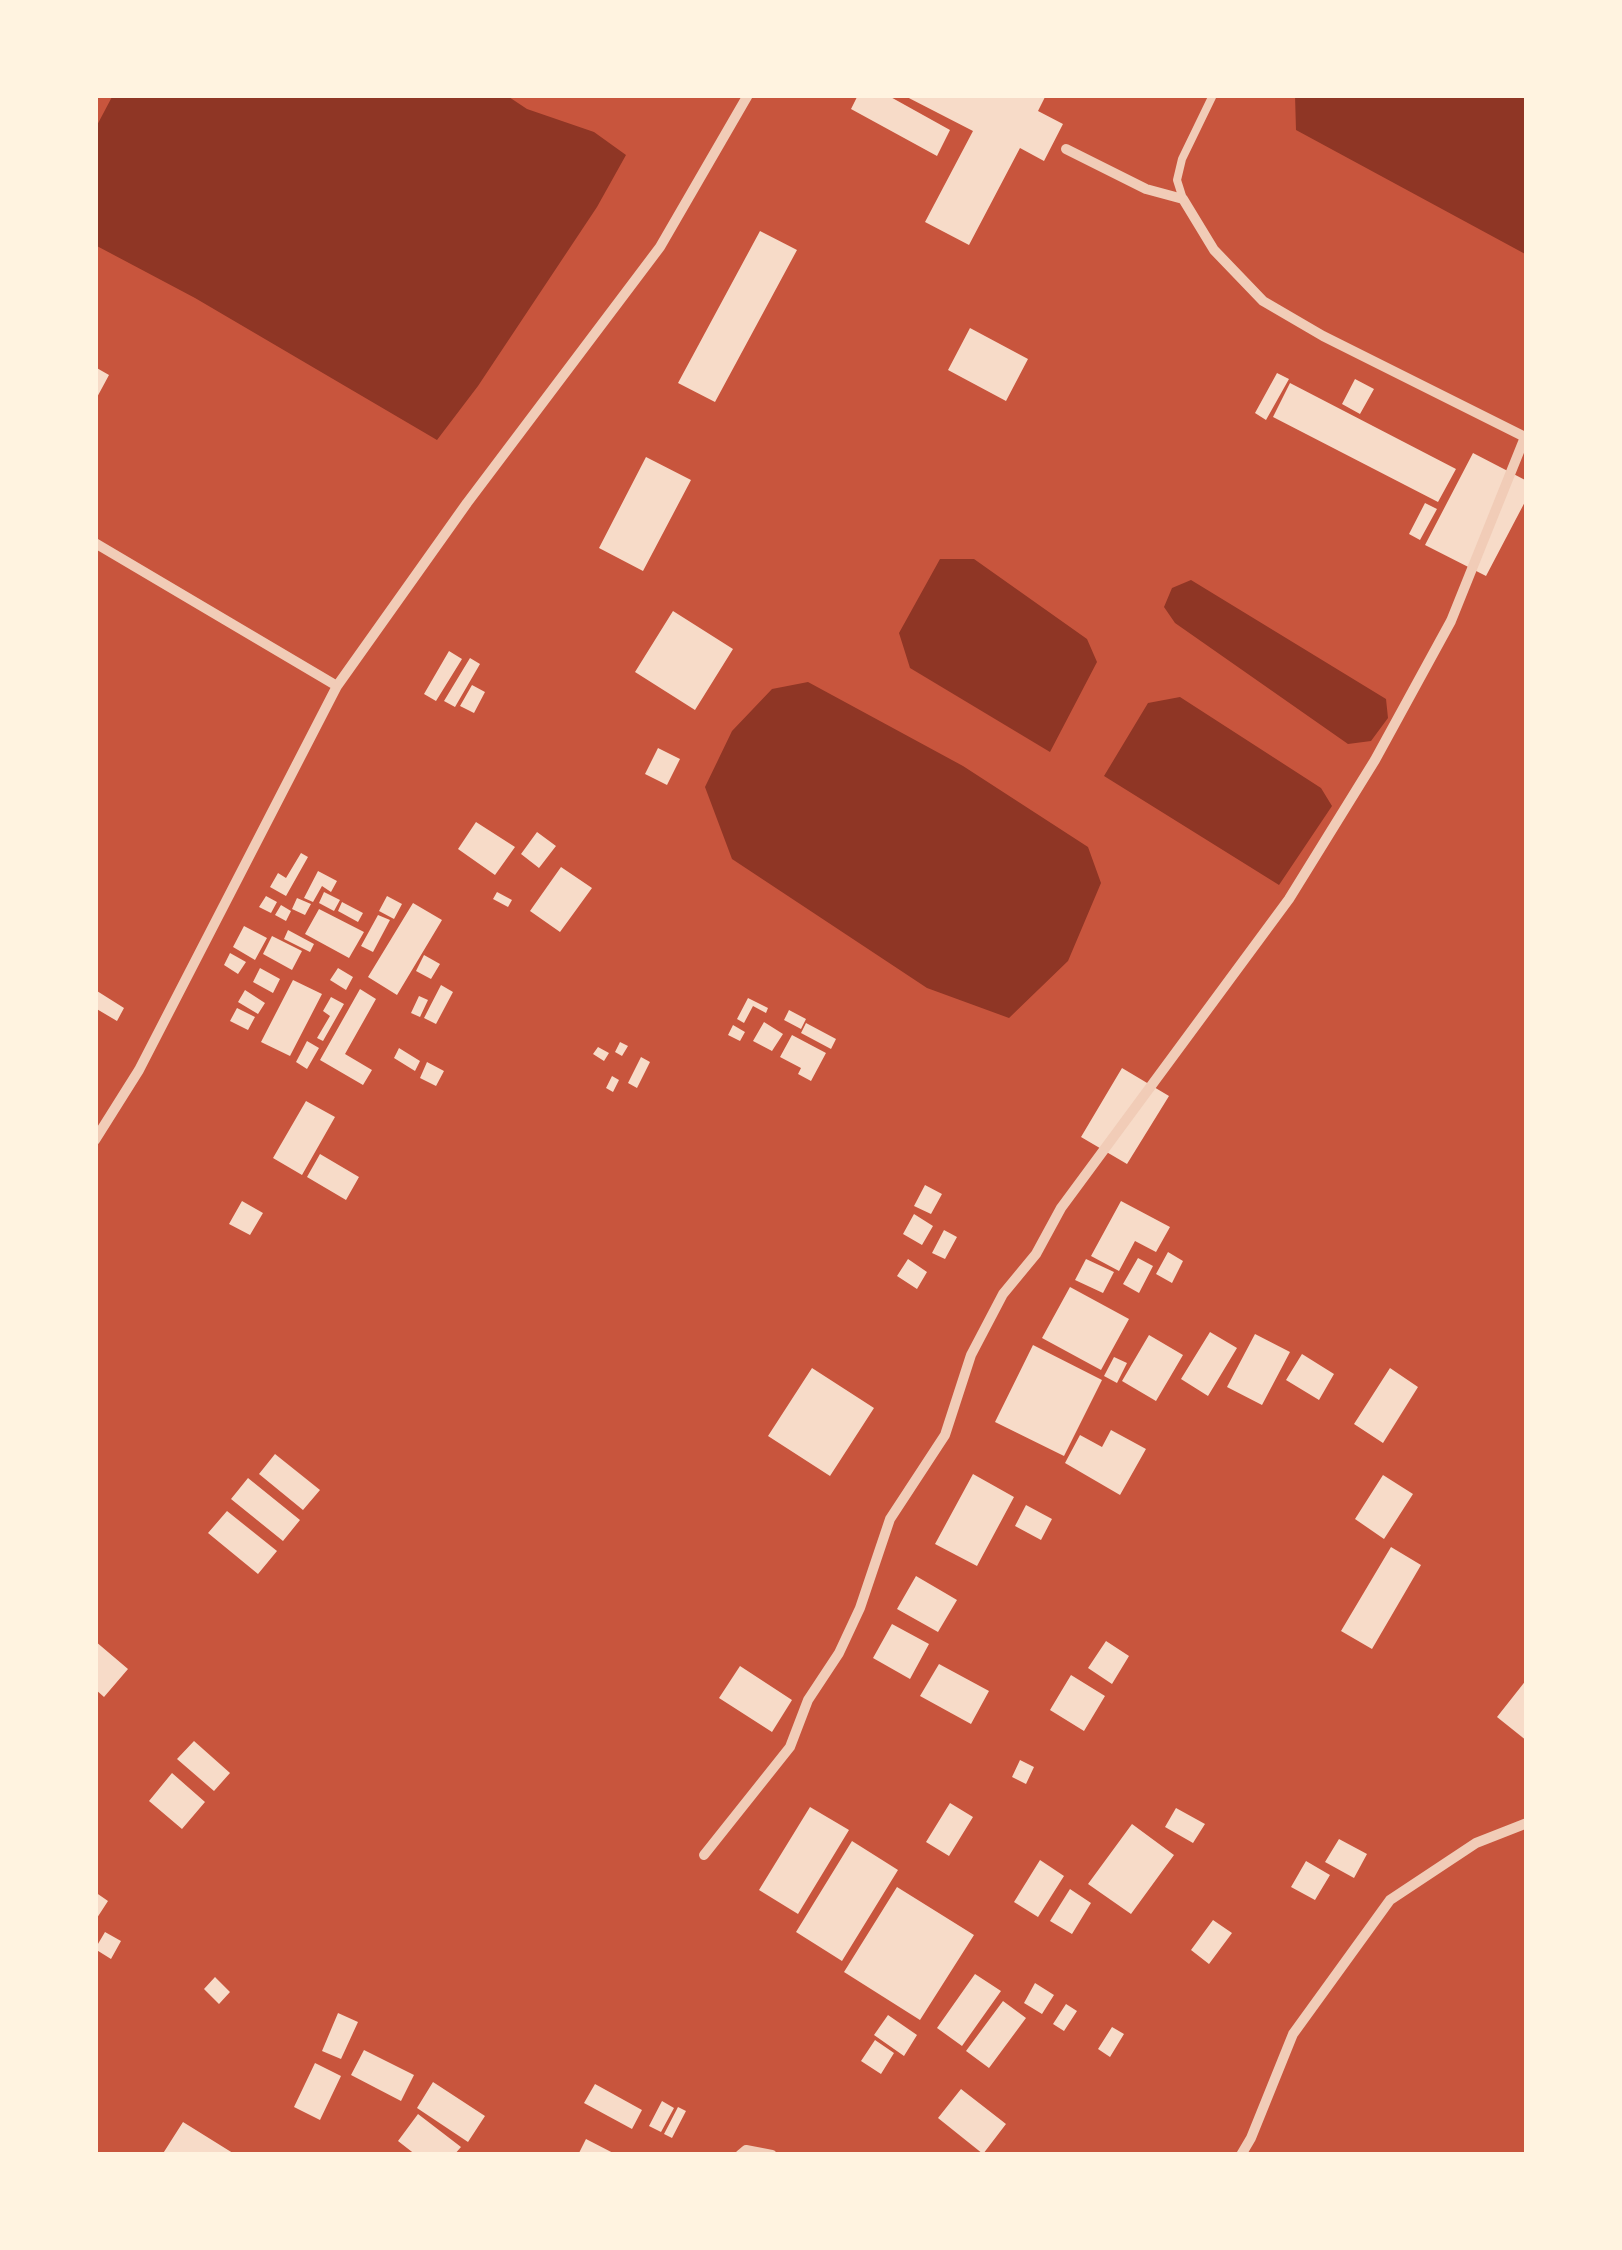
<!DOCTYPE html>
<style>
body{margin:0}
#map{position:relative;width:1622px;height:2250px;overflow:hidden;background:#c8553d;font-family:"Space Grotesk",sans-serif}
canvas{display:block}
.frame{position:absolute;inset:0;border:98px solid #fff3e0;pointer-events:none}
</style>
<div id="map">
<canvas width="1622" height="2250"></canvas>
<div class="frame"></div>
</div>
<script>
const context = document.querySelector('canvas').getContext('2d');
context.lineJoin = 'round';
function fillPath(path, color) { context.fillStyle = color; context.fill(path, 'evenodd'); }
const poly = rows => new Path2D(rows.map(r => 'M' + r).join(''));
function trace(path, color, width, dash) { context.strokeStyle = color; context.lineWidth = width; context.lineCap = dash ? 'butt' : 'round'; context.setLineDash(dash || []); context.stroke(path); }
const water = poly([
 [113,95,506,95,527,109,594,132,626,155,597,207,478,386,437,440,195,298,95,245,95,129],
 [1295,95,1527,95,1527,255,1296,130],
 [940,559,974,559,1087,639,1097,662,1050,752,910,668,899,633],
 [1191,580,1386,699,1388,718,1371,741,1348,744,1175,623,1164,607,1172,588],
 [808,682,963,766,1088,847,1101,883,1068,961,1009,1018,927,988,732,859,705,787,732,731,772,689],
 [1180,697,1321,788,1332,806,1279,885,1104,776,1148,703]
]);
const building = poly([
 [858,95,887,95,950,130,937,156,851,109],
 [903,95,1046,95,1038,111,1063,124,1044,161,1020,148,969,245,925,222,973,131],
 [760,231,797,250,715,402,678,383],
 [970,328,1028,359,1006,401,948,370],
 [95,367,109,375,95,401],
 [1277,373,1289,379,1266,420,1255,413],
 [1355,379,1374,389,1360,414,1342,404],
 [1290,383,1456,469,1438,502,1273,417],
 [1473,453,1527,481,1527,498,1486,576,1425,545],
 [646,457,691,480,643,571,599,548],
 [1425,503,1437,509,1420,540,1409,534],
 [673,611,733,649,695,710,635,672],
 [449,651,462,659,436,701,424,694],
 [470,658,480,664,455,707,444,701],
 [472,685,485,692,474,713,460,706],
 [658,748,680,759,667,785,645,774],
 [476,822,515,847,495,875,458,849],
 [537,832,556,846,539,868,521,854],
 [301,853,308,857,286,896,270,887,278,873,286,878],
 [561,867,592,888,560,932,530,911],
 [318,871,337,881,331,892,322,886,313,902,304,898],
 [324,892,340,900,334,911,319,903],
 [497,892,512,900,508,907,493,899],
 [266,896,277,902,271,913,259,907],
 [387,896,402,904,394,919,379,911],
 [297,898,311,904,305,915,292,909],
 [342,902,363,913,358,922,338,911],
 [413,903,442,920,397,995,368,977],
 [281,905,291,911,286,921,275,915],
 [319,909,364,932,349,958,305,934],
 [378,915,390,920,373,952,361,946],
 [244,926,267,938,255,960,233,947],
 [288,930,314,944,310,952,284,939],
 [272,936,302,951,292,970,263,954],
 [230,953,246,962,238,974,224,965],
 [424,955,440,964,431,979,416,971],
 [260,968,280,979,273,993,253,982],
 [338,968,353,977,346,990,330,980],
 [293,980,322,994,290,1056,261,1042],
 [441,985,453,992,436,1024,424,1018],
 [360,989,376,999,345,1054,372,1070,363,1085,320,1060],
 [245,990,265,1003,258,1014,238,1002],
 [97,991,124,1008,117,1021,95,1008],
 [419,996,428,1000,420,1017,411,1013],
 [331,997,344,1004,323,1041,317,1038,330,1016,323,1011],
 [748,998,768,1008,766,1013,753,1006,744,1023,737,1019],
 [237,1008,255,1017,248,1030,230,1021],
 [789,1010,806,1019,801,1029,784,1020],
 [764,1022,783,1034,772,1051,753,1041],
 [806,1023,836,1039,831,1049,801,1033],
 [733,1025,745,1032,740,1041,728,1035],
 [792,1035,826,1053,811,1081,798,1074,801,1068,780,1057],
 [307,1041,319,1048,307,1069,296,1062],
 [620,1042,628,1046,622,1056,615,1052],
 [598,1047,609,1053,604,1061,593,1054],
 [399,1048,420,1061,415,1071,394,1058],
 [641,1057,650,1062,637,1088,628,1083],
 [427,1062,444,1071,436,1086,420,1078],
 [1122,1068,1169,1096,1127,1164,1081,1137],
 [612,1076,619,1080,613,1092,606,1088],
 [306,1101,335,1117,302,1175,273,1158],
 [320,1154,359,1177,346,1200,307,1177],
 [925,1185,942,1194,931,1214,914,1206],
 [242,1201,263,1213,250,1235,229,1224],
 [1121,1201,1170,1227,1156,1252,1135,1241,1119,1271,1091,1256],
 [914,1214,933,1226,922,1245,903,1234],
 [944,1230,957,1237,945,1259,932,1253],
 [1168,1252,1183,1261,1172,1283,1156,1274],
 [1138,1258,1153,1266,1139,1293,1123,1284],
 [908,1259,927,1272,917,1289,897,1276],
 [1086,1259,1114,1272,1103,1293,1075,1280],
 [1070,1287,1129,1319,1101,1370,1042,1338],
 [1210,1332,1237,1348,1208,1396,1181,1379],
 [1255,1334,1290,1352,1262,1405,1227,1387],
 [1149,1335,1183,1355,1156,1401,1122,1381],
 [1033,1345,1102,1380,1064,1456,995,1422],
 [1302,1354,1334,1374,1319,1400,1286,1380],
 [1114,1357,1127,1363,1117,1383,1104,1376],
 [812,1368,874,1408,830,1476,768,1436],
 [1390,1368,1418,1387,1383,1443,1354,1424],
 [1111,1430,1146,1449,1120,1495,1065,1463,1080,1435,1102,1447],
 [275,1454,320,1490,303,1510,259,1474],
 [973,1474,1014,1497,977,1566,935,1544],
 [1383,1475,1413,1494,1384,1539,1355,1519],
 [248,1478,300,1520,283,1541,231,1499],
 [1026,1505,1052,1519,1041,1540,1015,1526],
 [227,1511,277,1551,258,1574,208,1533],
 [1391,1547,1421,1565,1372,1649,1341,1631],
 [916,1576,957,1600,938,1632,897,1609],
 [892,1624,929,1644,910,1679,873,1658],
 [95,1641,128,1669,104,1697,95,1689],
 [1106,1641,1129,1656,1112,1684,1088,1668],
 [939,1664,989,1691,971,1724,920,1696],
 [740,1666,792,1700,772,1732,719,1698],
 [1071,1675,1105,1696,1084,1731,1050,1710],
 [1527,1679,1527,1741,1497,1717],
 [194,1741,230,1773,214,1791,177,1759],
 [1020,1760,1034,1767,1026,1784,1012,1777],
 [172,1773,205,1802,182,1829,149,1801],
 [950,1803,973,1817,949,1856,926,1842],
 [810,1807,849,1830,798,1914,759,1890],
 [1176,1808,1205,1824,1193,1843,1165,1827],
 [1132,1824,1174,1855,1131,1914,1088,1884],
 [1339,1839,1367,1854,1354,1878,1325,1862],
 [852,1841,898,1870,842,1961,796,1932],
 [1040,1860,1064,1876,1038,1917,1014,1902],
 [1306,1861,1330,1875,1315,1900,1291,1887],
 [897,1887,974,1935,920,2020,844,1972],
 [1070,1889,1091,1903,1072,1934,1050,1921],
 [95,1892,108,1901,95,1921],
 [1213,1920,1232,1933,1209,1964,1191,1950],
 [105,1932,121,1941,111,1959,95,1949],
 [975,1974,1001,1991,962,2046,937,2028],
 [215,1977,230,1992,219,2004,204,1989],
 [1035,1983,1054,1995,1042,2014,1024,2003],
 [1003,2001,1026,2018,989,2068,966,2051],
 [1066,2004,1077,2011,1064,2031,1053,2024],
 [338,2013,358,2022,341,2059,322,2051],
 [888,2015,917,2035,904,2056,874,2035],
 [1112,2027,1124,2034,1110,2057,1098,2049],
 [875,2040,894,2053,881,2074,861,2061],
 [364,2050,414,2075,401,2101,351,2075],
 [315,2063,341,2076,320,2120,294,2107],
 [433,2082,485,2116,468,2142,417,2108],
 [595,2084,642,2110,632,2129,584,2103],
 [961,2089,1006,2124,983,2154,938,2118],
 [662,2101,674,2108,661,2132,649,2126],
 [678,2107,686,2111,672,2138,664,2134],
 [418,2114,461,2147,454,2155,416,2155,398,2141],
 [183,2122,236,2155,162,2155],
 [586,2139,617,2155,578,2155]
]);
const service = poly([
 [1183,199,1177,180,1182,159,1213,95]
]);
const minor = poly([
 [1066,149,1146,189,1183,199,1214,250,1263,301,1323,336,1527,438],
 [95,543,337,686],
 [95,1140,139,1070,337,686,467,503,660,247,748,95],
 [704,1855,790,1747,808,1700,839,1653,860,1608,890,1519,945,1435,971,1355,1003,1294,1036,1254,1061,1208,1289,899,1375,760,1451,621,1525,437],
 [740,2155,746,2150,772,2155],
 [1241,2155,1251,2138,1293,2034,1390,1900,1476,1843,1527,1823]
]);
fillPath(water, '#8f3625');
fillPath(building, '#f7dbc8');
trace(service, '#f1ccb7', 8);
trace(minor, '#f1ccb7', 10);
</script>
